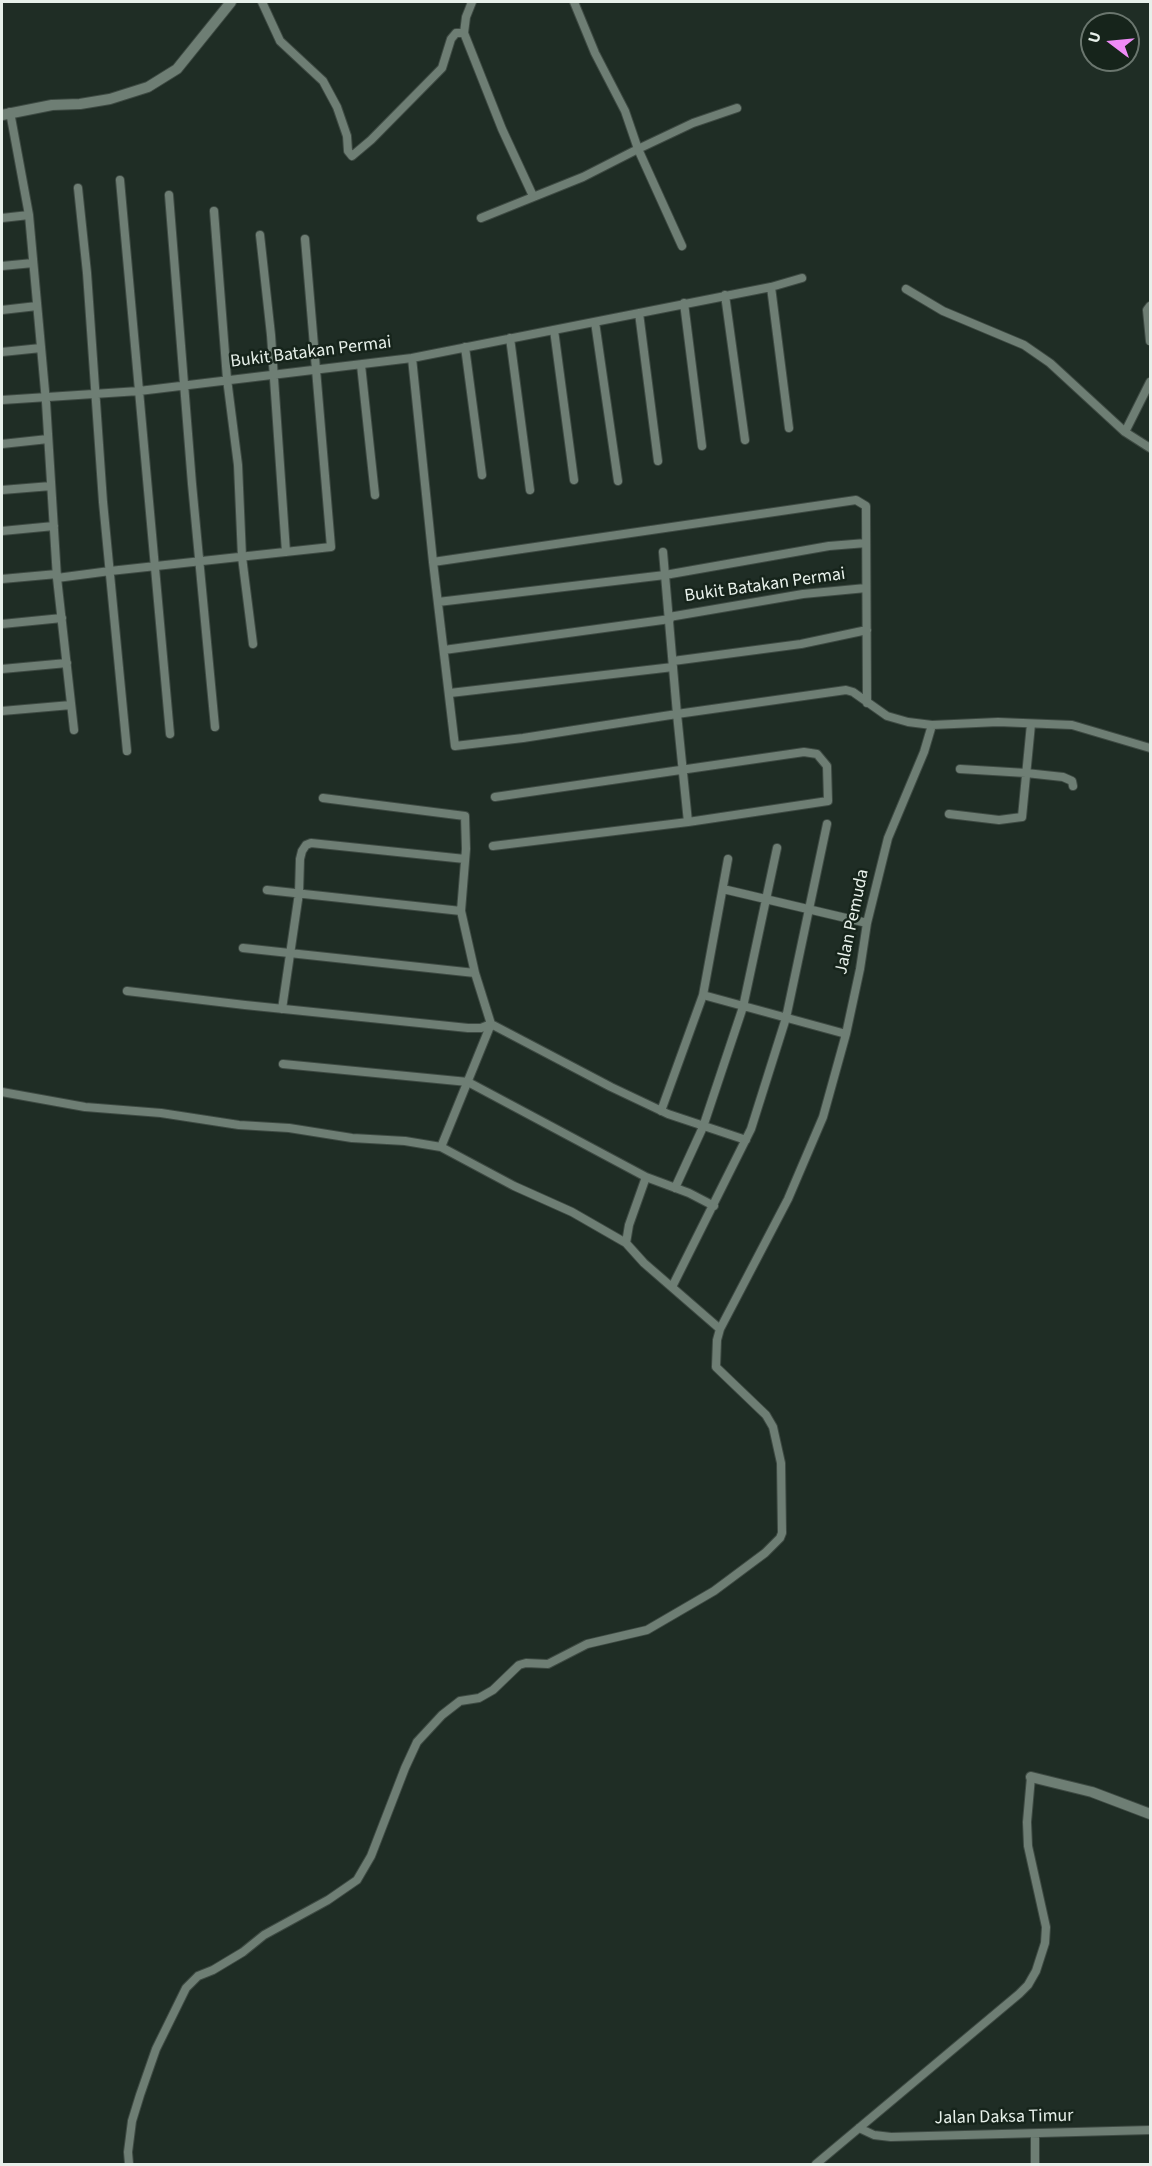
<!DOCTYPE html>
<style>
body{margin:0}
#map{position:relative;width:1152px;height:2166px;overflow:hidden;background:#1f2d25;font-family:"Source Sans 3",sans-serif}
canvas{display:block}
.frame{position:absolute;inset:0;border:3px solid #e7f0ea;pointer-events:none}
.north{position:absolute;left:1080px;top:12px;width:60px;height:60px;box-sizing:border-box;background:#16241b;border:2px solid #6a766e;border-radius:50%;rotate:286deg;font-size:16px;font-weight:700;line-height:24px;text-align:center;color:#e7f0ea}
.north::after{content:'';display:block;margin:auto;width:21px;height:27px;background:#ef8bf7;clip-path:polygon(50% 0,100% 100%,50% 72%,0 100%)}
</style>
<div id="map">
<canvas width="1152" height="2166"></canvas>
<div class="frame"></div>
<div class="north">U</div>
</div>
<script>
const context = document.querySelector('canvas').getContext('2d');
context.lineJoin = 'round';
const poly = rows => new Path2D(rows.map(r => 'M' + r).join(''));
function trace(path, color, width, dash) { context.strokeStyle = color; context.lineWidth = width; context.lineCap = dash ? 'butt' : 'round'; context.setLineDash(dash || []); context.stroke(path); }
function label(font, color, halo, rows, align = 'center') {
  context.font = font + ' "Source Sans 3",sans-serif'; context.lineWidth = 5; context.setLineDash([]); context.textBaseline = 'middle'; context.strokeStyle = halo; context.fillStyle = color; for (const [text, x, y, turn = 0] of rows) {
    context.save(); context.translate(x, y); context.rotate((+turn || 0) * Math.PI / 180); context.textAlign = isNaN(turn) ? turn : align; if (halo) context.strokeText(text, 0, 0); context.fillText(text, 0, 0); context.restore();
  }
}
const street = poly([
 [262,2,280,41,323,81,337,107,347,136,348,151,352,156,371,140,442,68,451,39,456,33,464,33],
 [472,2,466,17,464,33,502,129,533,196],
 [10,112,29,215,46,402,57,578,74,730],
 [120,180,170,734],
 [78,188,87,273,103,502,127,751],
 [169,195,192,484,215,727],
 [214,211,227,379,238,465,242,557,253,644],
 [2,218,29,215],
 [481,218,583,177,638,149,625,111,595,53,574,2],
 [260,235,271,335,286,552],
 [682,246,638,149,693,123,737,108],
 [2,266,33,263],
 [771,287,789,428],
 [906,289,943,311,1024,345,1050,363,1125,432,1150,448],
 [725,295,745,440],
 [684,303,702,446],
 [1150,306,1147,310,1150,341],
 [2,310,37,306],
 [639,313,658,461],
 [595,322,618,481],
 [554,330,574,480],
 [510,338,530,490],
 [465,347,482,475],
 [2,352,41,348],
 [412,358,771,287,802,278],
 [361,365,375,495],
 [2,400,139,391,412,358,433,562,455,746,523,738,677,714,688,822],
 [1125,432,1150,382],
 [2,444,48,439],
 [2,490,51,486],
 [2,531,54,526],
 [663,552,665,575,829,546,866,543],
 [433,562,856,500,866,506,867,703],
 [57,578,110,571,331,547,305,239],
 [2,579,57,574],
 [438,602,665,575,677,714,846,690,853,692,887,716,908,722,932,725,998,722,1072,725,1150,748],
 [669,617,803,594,866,588],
 [2,624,62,618],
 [444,650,670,619],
 [673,661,801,644,867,630],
 [2,669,67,663],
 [450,693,673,667],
 [2,711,71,705],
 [960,769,1026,773,1063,777,1072,781,1073,786],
 [323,798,465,816,466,849,461,911,475,973],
 [949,814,999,820,1022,817,1031,724],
 [493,846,688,822,828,801,827,766,817,754,804,752,495,797],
 [723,889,867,923],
 [267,890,461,911],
 [243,948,475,973,491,1024,611,1087,668,1114,746,1140],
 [127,991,245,1005,468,1028,481,1028,491,1024],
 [703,995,846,1034],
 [282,1009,299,893,300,859,302,851,306,845,311,843,465,859],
 [283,1064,468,1082,646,1177,689,1193,714,1206],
 [2,1092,85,1107,161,1113,239,1125,289,1128,352,1138,405,1141,441,1147,514,1186,572,1212,626,1243,644,1263,720,1329],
 [661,1111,703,995,728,859],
 [441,1147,491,1024],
 [675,1188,703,1127,743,1007,777,848],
 [626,1243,629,1225,646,1177],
 [672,1287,751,1129,786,1018,827,824],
 [859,2128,874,2135,891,2137,1150,2130],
 [129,2164,128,2152,132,2121,140,2095,156,2049,186,1988,198,1976,213,1970,243,1952,264,1935,328,1900,357,1880,371,1856,405,1768,417,1742,442,1715,460,1701,479,1698,493,1690,519,1665,526,1663,548,1664,587,1644,647,1630,714,1591,765,1553,780,1538,782,1533,781,1463,773,1427,766,1415,716,1367,717,1340,720,1329,788,1199,823,1117,846,1034,860,969,867,923,888,838,924,752,932,725],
 [816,2164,1019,1994,1028,1985,1036,1971,1045,1943,1046,1927,1028,1846,1027,1822,1031,1777],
 [1035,2164,1035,2135]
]);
const secondary = poly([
 [2,115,52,105,80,104,110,99,148,87,177,69,231,2],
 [1031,1777,1092,1792,1150,1814]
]);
const streetNames = [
 ["Bukit Batakan Permai",311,353,-7],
 ["Bukit Batakan Permai",765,586,-8],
 ["Jalan Pemuda",853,922,-78],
 ["Jalan Daksa Timur",1004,2118,-1]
];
trace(street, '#3e4a43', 10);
trace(secondary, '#3e4a43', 12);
trace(street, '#6e7e74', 8);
trace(secondary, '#6e7e74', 10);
label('18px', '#e7f0ea', '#16241b', streetNames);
</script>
